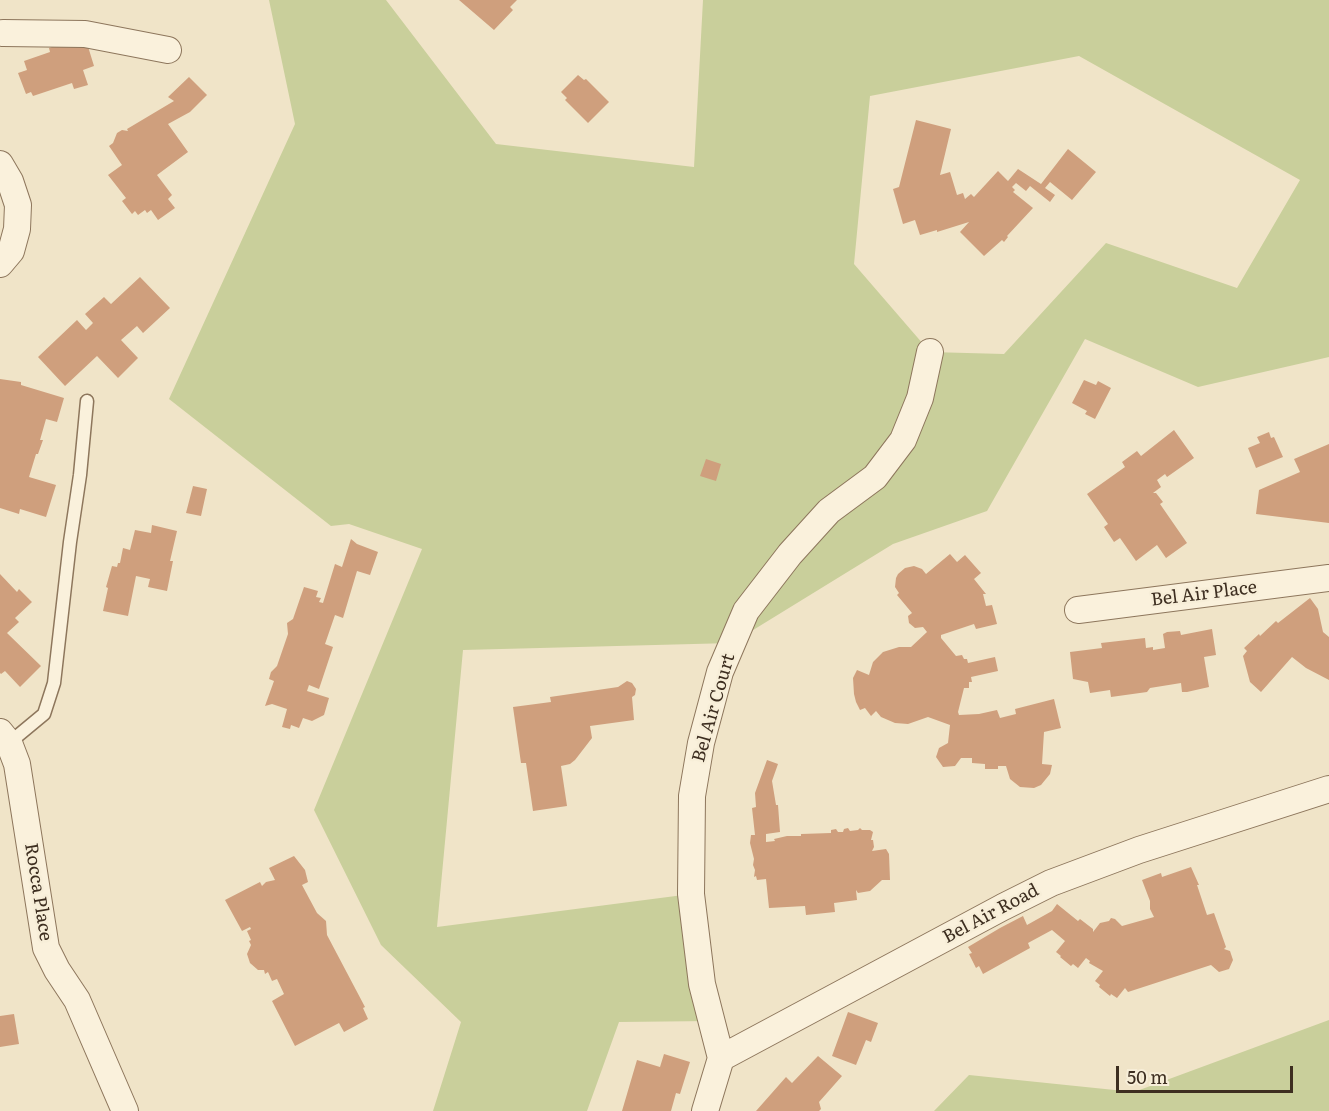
<!DOCTYPE html>
<style>
body{margin:0}
#map{position:relative;width:1329px;height:1111px;overflow:hidden;background:#f0e4c8;font-family:Literata,serif}
canvas{display:block}
.scale{position:absolute;left:1116px;top:1066px;width:177px;height:27px;box-sizing:border-box;border:3px solid #3d2e20;border-top:0;padding-left:8px;font-size:18px;line-height:21px;white-space:nowrap;color:#3d2e20;-webkit-text-stroke:4px #f7eed8;paint-order:stroke}
</style>
<div id="map">
<canvas width="1329" height="1111"></canvas>
<div class="scale">50 m</div>
</div>
<script>
const context = document.querySelector('canvas').getContext('2d');
context.lineJoin = 'round';
function fillPath(path, color) { context.fillStyle = color; context.fill(path, 'evenodd'); }
const poly = rows => new Path2D(rows.map(r => 'M' + r).join(''));
function trace(path, color, width, dash) { context.strokeStyle = color; context.lineWidth = width; context.lineCap = dash ? 'butt' : 'round'; context.setLineDash(dash || []); context.stroke(path); }
function label(font, color, halo, rows, align = 'center') {
  context.font = font + ' Literata,serif'; context.lineWidth = 5; context.setLineDash([]); context.textBaseline = 'middle'; context.strokeStyle = halo; context.fillStyle = color; for (const [text, x, y, turn = 0] of rows) {
    context.save(); context.translate(x, y); context.rotate((+turn || 0) * Math.PI / 180); context.textAlign = isNaN(turn) ? turn : align; if (halo) context.strokeText(text, 0, 0); context.fillText(text, 0, 0); context.restore();
  }
}
const green = poly([
 [269,0,386,0,496,144,694,167,703,0,1329,0,1329,357,1198,387,1085,339,987,511,893,544,732,643,463,650,437,927,691,894,711,1021,619,1022,587,1111,433,1111,461,1022,381,945,314,810,422,549,349,524,331,526,169,399,295,124],
 [1079,56,1300,180,1237,288,1106,243,1004,354,930,352,854,264,870,96],
 [1329,1020,1329,1111,934,1111,969,1075,1134,1092]
]);
const building = poly([
 [459,0,517,0,510,7,513,10,494,30],
 [78,38,86,40,94,66,83,70,88,85,74,89,72,83,33,96,31,92,26,94,18,73,27,70,24,61,50,52,49,48],
 [578,75,584,80,586,79,609,102,588,123,565,100,567,98,561,92],
 [189,77,207,95,190,112,168,124,188,152,157,175,172,195,168,199,175,208,158,220,151,210,147,213,145,210,138,215,135,211,132,214,122,201,126,198,108,175,122,165,109,146,113,143,117,133,122,130,128,131,127,129,174,101,168,97],
 [916,120,951,129,940,175,950,172,957,195,963,193,965,199,971,194,974,197,998,171,1008,181,1018,169,1041,184,1068,149,1096,172,1072,200,1050,182,1045,188,1055,195,1050,202,1030,186,1026,191,1016,183,1012,187,1015,190,1013,192,1033,208,1007,236,1008,237,1004,242,1002,240,984,256,960,232,969,222,937,232,937,230,920,235,915,220,903,224,893,189,899,187],
 [140,277,170,308,143,333,137,326,121,340,138,358,118,378,97,356,65,386,38,357,77,320,86,330,93,323,85,314,104,297,111,304],
 [0,379,21,382,21,385,64,398,57,422,46,419,40,440,43,440,38,454,36,454,29,477,56,485,46,517,20,509,19,514,0,508],
 [1084,380,1096,385,1098,381,1111,388,1095,419,1085,414,1087,411,1072,403],
 [1174,430,1194,458,1167,477,1165,474,1157,480,1161,487,1153,493,1156,493,1163,502,1160,504,1187,543,1166,558,1157,545,1136,561,1120,538,1114,542,1104,527,1108,524,1087,494,1125,467,1122,462,1137,451,1141,456],
 [1269,432,1271,438,1274,437,1283,457,1256,468,1248,448,1260,443,1257,437],
 [1329,444,1329,523,1256,514,1259,490,1300,472,1294,459],
 [706,459,721,464,716,481,700,476],
 [193,486,207,489,201,516,186,513],
 [152,525,177,531,170,561,173,561,167,591,148,587,150,579,136,576,128,616,103,611,108,588,106,587,112,566,117,567,118,563,120,563,123,548,130,550,135,530,151,533],
 [351,539,357,544,378,552,370,575,357,571,343,618,335,615,325,644,333,647,319,689,309,685,307,691,329,698,324,715,312,721,303,718,299,728,291,725,290,729,282,727,287,709,272,704,265,706,274,681,269,679,271,672,277,666,288,634,287,623,293,619,304,587,318,591,316,597,321,598,319,602,323,603,335,564,342,567],
 [950,554,957,562,965,555,981,573,974,579,986,594,983,594,986,606,992,605,997,624,976,629,974,624,941,635,941,638,956,656,962,655,964,659,967,659,968,663,995,657,998,671,971,677,972,682,969,682,969,688,964,688,958,712,959,715,979,714,997,710,1000,718,1016,714,1015,709,1054,699,1061,728,1044,732,1042,764,1052,765,1050,774,1041,785,1034,788,1020,787,1010,779,1006,766,998,766,998,769,985,769,985,764,972,763,972,758,961,758,955,766,943,767,936,757,939,748,948,743,950,725,928,717,908,724,895,723,881,717,876,711,871,716,865,708,860,710,856,702,854,694,853,678,857,670,869,675,873,662,883,652,899,647,911,647,927,632,923,627,915,628,909,623,908,616,912,613,897,595,899,593,895,587,896,578,898,574,905,568,914,566,922,569,926,574],
 [0,574,17,592,19,589,32,602,15,618,19,622,7,633,41,666,20,687,5,671,1,674,0,673],
 [1310,598,1318,609,1323,632,1329,637,1329,680,1306,668,1292,657,1261,692,1250,682,1243,656,1247,651,1244,648,1259,634,1260,636,1276,621,1278,623],
 [1212,629,1216,655,1204,657,1209,687,1187,692,1182,692,1181,683,1150,688,1147,692,1111,697,1110,690,1090,693,1088,682,1073,679,1070,652,1102,648,1101,643,1145,638,1146,648,1153,647,1153,650,1165,648,1163,634,1167,632,1180,631,1181,635],
 [627,681,632,683,636,689,635,695,632,697,634,720,590,726,592,738,575,760,570,764,561,766,567,806,533,811,526,763,521,763,513,707,551,702,550,697,618,687],
 [767,760,778,764,772,781,776,805,778,805,780,832,766,834,766,842,775,841,774,839,787,836,801,836,801,834,831,833,831,830,836,829,838,832,843,832,844,829,848,828,850,831,858,830,860,828,862,830,870,830,873,832,871,840,873,840,874,847,872,851,886,849,889,854,890,880,882,880,870,891,858,893,856,890,857,900,834,903,835,912,806,915,805,906,769,908,766,879,757,880,756,876,754,877,755,870,753,865,754,859,750,843,751,835,755,835,752,808,756,807,755,793],
 [294,856,305,870,308,882,302,885,317,913,326,921,327,935,365,1007,363,1008,368,1019,344,1032,339,1023,295,1046,272,1001,284,994,277,979,272,981,268,972,265,974,264,970,258,970,250,963,247,954,251,945,249,941,251,940,247,931,251,929,250,927,242,931,225,900,260,882,262,886,266,882,275,880,269,868],
 [1191,867,1199,885,1197,885,1207,915,1214,913,1226,947,1224,949,1230,951,1233,960,1229,969,1219,972,1211,965,1128,992,1125,988,1117,998,1111,994,1110,996,1099,987,1100,985,1095,981,1103,971,1089,963,1090,961,1086,958,1078,968,1073,964,1071,966,1060,957,1061,956,1056,952,1065,941,1052,930,1028,943,1030,948,983,974,979,966,976,968,969,954,972,953,968,947,1000,928,1023,916,1027,925,1052,911,1057,904,1078,921,1080,919,1093,929,1093,932,1100,923,1109,921,1111,918,1115,919,1122,926,1154,917,1150,909,1150,901,1142,880,1161,873,1162,877],
 [848,1012,878,1023,871,1042,866,1040,856,1065,832,1056],
 [14,1014,19,1044,0,1047,0,1016],
 [664,1054,690,1062,680,1094,676,1093,671,1111,622,1111,637,1060,660,1067],
 [818,1056,842,1076,819,1102,821,1109,819,1111,756,1111,786,1077,792,1083]
]);
const service = poly([
 [9,743,44,714,54,683,70,542,80,475,87,401]
]);
const minor = poly([
 [3,33,85,34,168,50],
 [0,164,10,181,18,205,17,229,11,251,0,264],
 [1078,610,1329,578],
 [0,732,9,743,17,764,46,948,57,970,77,1000,125,1111],
 [721,1058,702,984,691,894,692,796,701,743,720,672,746,611,790,554,829,511,875,477,903,440,920,398,930,352],
 [705,1111,721,1058,1003,907,1051,883,1139,850,1329,789]
]);
const streetNames = [
 ["Bel Air Place",1204,594,-7],
 ["Bel Air Court",714,708,-74],
 ["Rocca Place",38,892,81],
 ["Bel Air Road",991,914,-28]
];
fillPath(green, '#c9cf9b');
fillPath(building, '#cf9f7d');
trace(service, '#8d765c', 15);
trace(minor, '#8d765c', 28);
trace(service, '#faf1dc', 12);
trace(minor, '#faf1dc', 26);
label('18px', '#3d2e20', '#f7eed8', streetNames);
</script>
